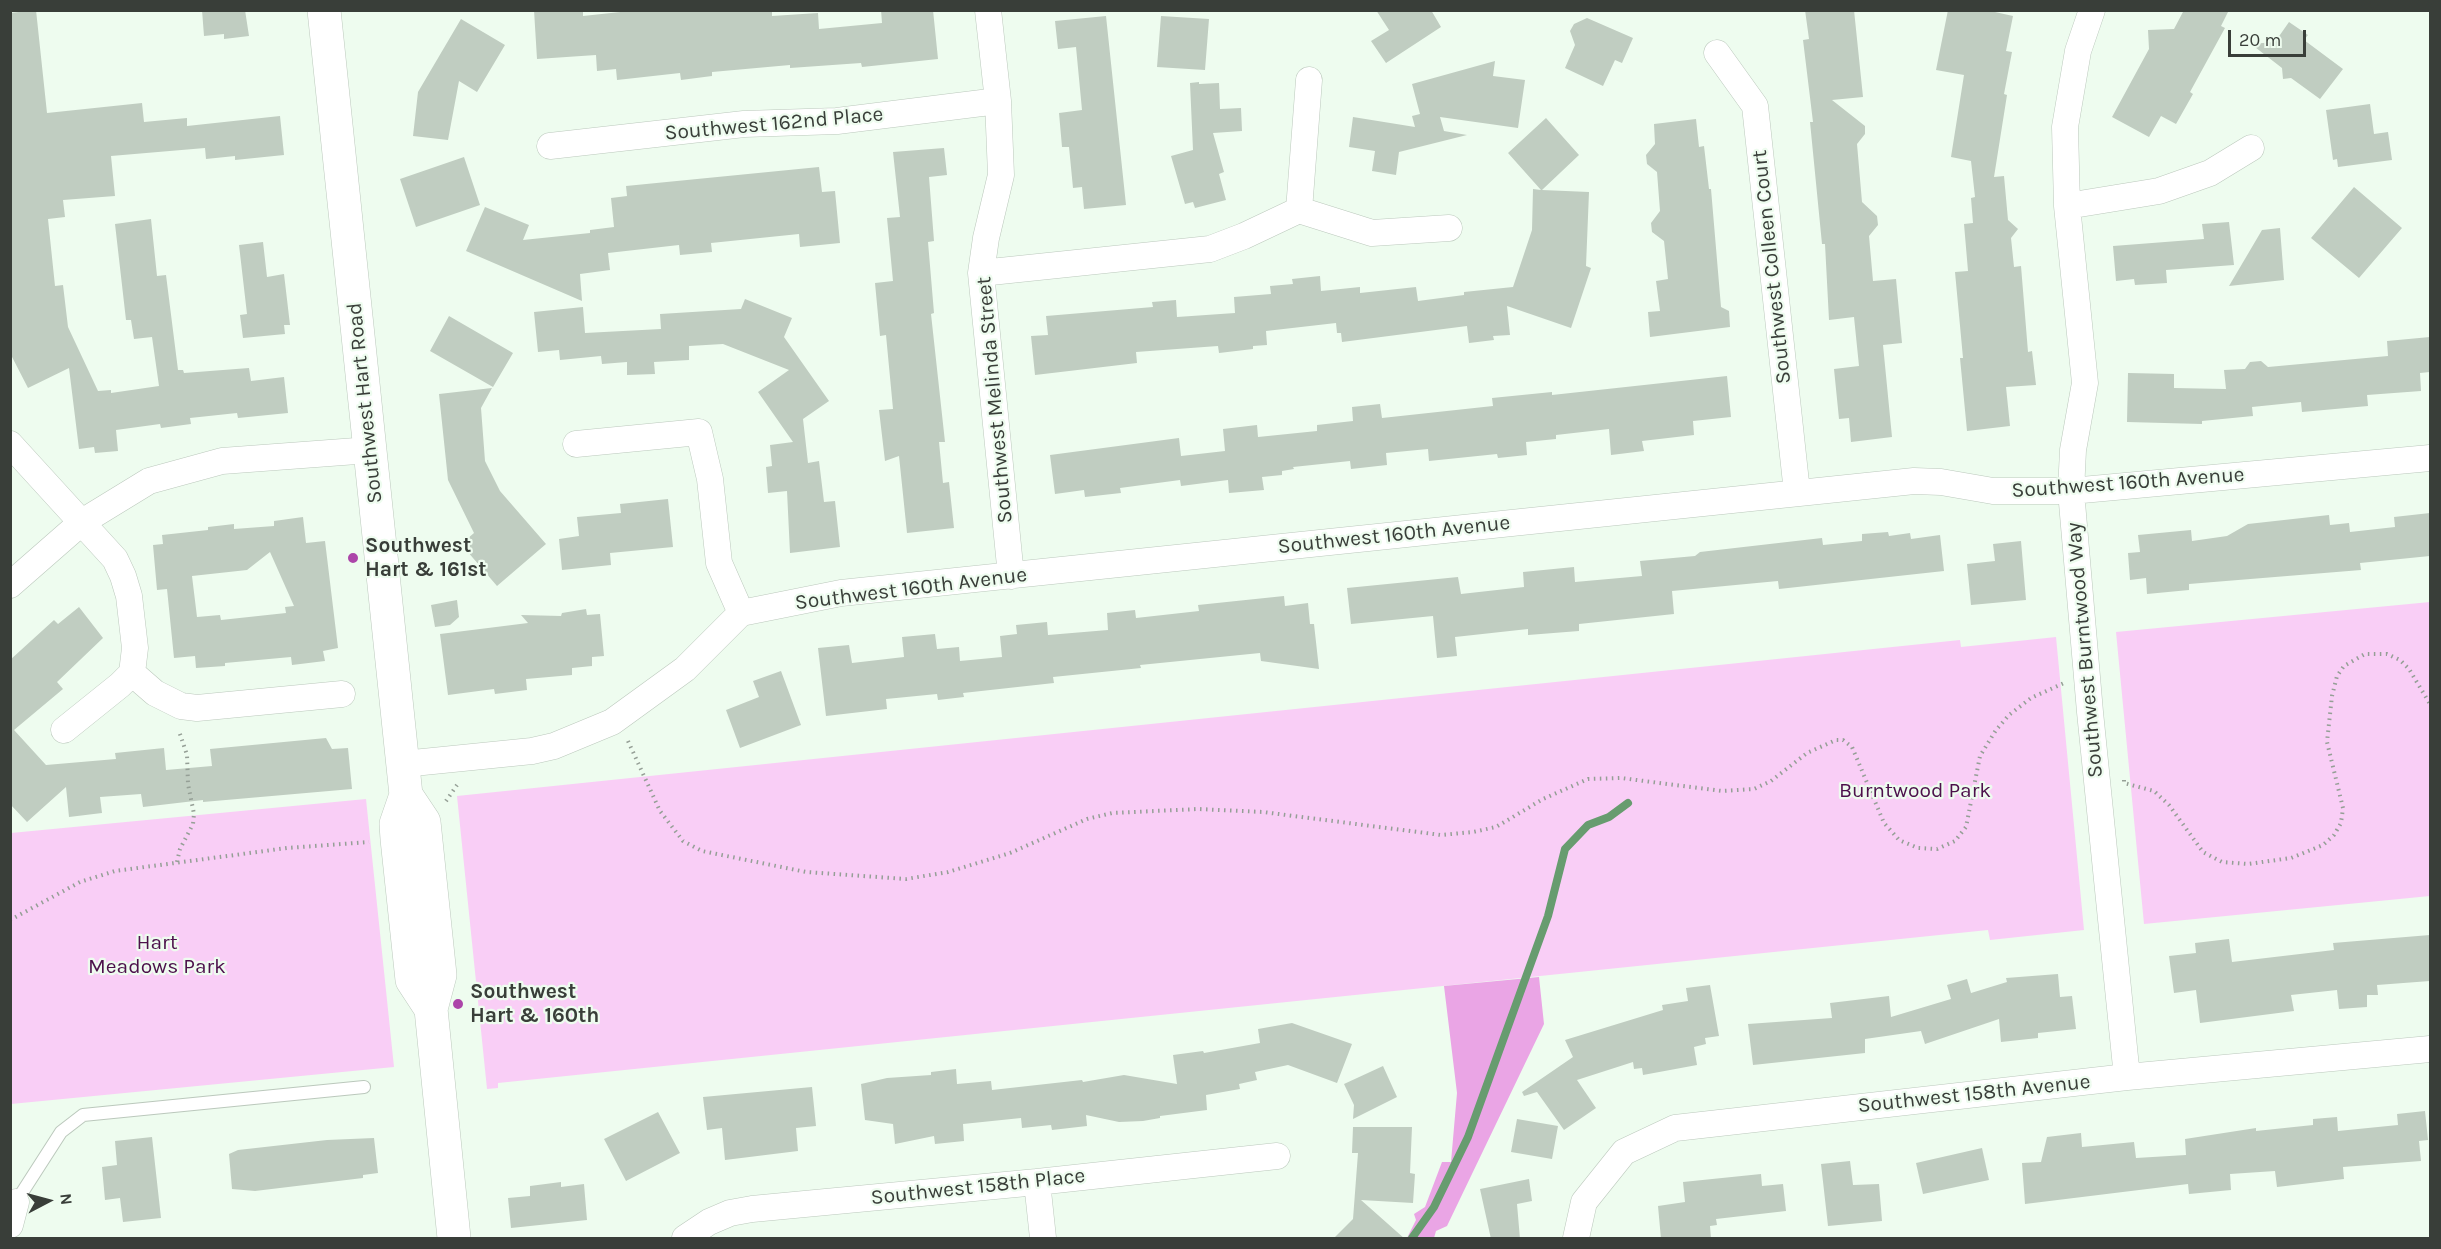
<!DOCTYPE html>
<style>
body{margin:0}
#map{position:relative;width:2441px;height:1249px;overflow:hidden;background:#eefcef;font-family:Karla,sans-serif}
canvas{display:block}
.frame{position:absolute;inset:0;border:12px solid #393e39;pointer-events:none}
.north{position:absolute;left:18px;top:1171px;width:60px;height:60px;-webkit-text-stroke:4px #eefcef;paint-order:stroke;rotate:84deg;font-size:16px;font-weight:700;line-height:24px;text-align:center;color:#393e39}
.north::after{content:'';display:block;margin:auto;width:21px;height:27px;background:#393e39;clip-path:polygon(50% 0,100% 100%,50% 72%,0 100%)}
.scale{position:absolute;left:2228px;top:30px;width:78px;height:27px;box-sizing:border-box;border:3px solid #393e39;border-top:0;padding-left:8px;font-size:18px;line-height:21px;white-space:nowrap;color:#393e39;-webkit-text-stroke:4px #eefcef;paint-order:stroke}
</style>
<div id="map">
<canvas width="2441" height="1249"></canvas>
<div class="frame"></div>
<div class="north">N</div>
<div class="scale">20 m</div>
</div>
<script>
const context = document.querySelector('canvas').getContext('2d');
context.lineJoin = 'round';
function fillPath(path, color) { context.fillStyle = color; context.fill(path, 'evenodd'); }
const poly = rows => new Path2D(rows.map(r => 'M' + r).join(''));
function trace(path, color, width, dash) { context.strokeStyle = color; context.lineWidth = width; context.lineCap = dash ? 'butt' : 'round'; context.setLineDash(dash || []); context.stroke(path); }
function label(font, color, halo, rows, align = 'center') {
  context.font = font + ' Karla,sans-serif'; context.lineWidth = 4.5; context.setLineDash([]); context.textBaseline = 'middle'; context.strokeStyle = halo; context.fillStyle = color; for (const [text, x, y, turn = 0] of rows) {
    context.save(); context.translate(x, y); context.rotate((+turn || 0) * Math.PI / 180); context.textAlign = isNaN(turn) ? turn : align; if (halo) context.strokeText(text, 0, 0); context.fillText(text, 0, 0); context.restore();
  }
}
const green = poly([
 [2430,602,2430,896,2144,924,2116,632],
 [2056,637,2084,930,1990,940,1988,930,498,1083,498,1088,487,1089,457,796,1960,640,1961,647],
 [366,799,394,1067,11,1104,11,833]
]);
const forest = poly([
 [1539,977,1544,1024,1447,1226,1436,1231,1434,1238,1407,1238,1416,1220,1414,1214,1425,1207,1442,1162,1451,1162,1457,1093,1444,986]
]);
const stream = poly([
 [1412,1238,1434,1207,1468,1137,1548,916,1565,849,1588,825,1609,817,1628,803]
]);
const building = poly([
 [36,10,47,113,142,103,144,122,187,118,187,126,280,116,284,155,235,160,235,156,206,159,205,148,111,156,115,196,63,200,65,217,48,219,55,286,63,285,68,327,98,391,111,390,111,393,159,386,152,337,134,339,131,320,126,320,115,224,151,219,157,276,166,275,178,370,183,370,184,373,249,368,251,381,284,377,288,413,238,418,237,413,190,418,191,424,161,428,160,424,116,430,118,451,95,453,94,447,79,449,69,368,28,388,10,353,10,13],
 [202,10,245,10,249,36,224,39,224,34,204,36],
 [534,10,583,10,583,16,639,10,772,10,772,16,818,13,819,29,882,23,881,10,933,10,938,59,862,67,861,63,790,68,790,65,712,72,712,76,681,80,680,73,617,80,616,69,597,71,596,55,537,59],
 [1376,10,1431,10,1441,27,1386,63,1371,41,1389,30],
 [1805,10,1854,10,1863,97,1832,100,1865,126,1865,134,1857,144,1862,202,1877,216,1878,225,1869,236,1873,281,1896,279,1902,343,1883,345,1892,437,1851,442,1849,418,1839,419,1834,369,1859,366,1854,317,1829,320,1825,244,1822,244,1810,122,1813,122,1803,40,1809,39],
 [1948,10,1986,10,2013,16,2006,51,2012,52,2004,94,2007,95,1994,177,2004,176,2008,220,2018,229,2011,238,2014,267,2021,266,2028,352,2032,351,2036,385,2006,387,2010,426,1967,431,1960,358,1963,358,1955,272,1968,271,1964,224,1973,223,1971,198,1975,197,1971,161,1951,157,1964,75,1936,70],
 [2184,10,2229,10,2221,26,2225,28,2190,92,2193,94,2176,124,2161,116,2149,137,2112,117,2149,49,2148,30,2174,29],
 [1106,16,1126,205,1084,209,1082,187,1073,188,1069,147,1062,147,1059,113,1082,110,1076,47,1058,49,1055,21],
 [1161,16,1209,19,1205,70,1157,67],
 [1587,18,1633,38,1622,63,1615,60,1603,86,1565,68,1575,45,1570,31,1574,24],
 [461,19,505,45,477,92,459,81,448,140,413,136,418,92],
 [2289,22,2308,35,2304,40,2343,69,2320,99,2291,78,2283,79,2282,68,2251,44,2275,42],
 [1495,61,1493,76,1525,80,1518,128,1440,117,1444,131,1467,135,1399,152,1396,175,1372,171,1375,151,1349,147,1353,117,1415,127,1412,116,1420,114,1412,84],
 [1199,82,1199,84,1219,83,1220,109,1241,108,1242,131,1213,133,1224,172,1219,174,1226,200,1195,208,1193,202,1185,204,1171,156,1193,150,1190,83],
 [2370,104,2374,134,2388,132,2392,160,2338,167,2337,159,2333,160,2326,110],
 [1546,118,1579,155,1542,190,1589,192,1586,266,1591,268,1571,328,1507,306,1510,335,1493,336,1494,340,1469,343,1467,326,1342,342,1341,333,1337,333,1336,323,1266,331,1267,345,1253,346,1253,349,1219,353,1218,346,1136,352,1137,363,1035,375,1031,336,1048,335,1046,316,1153,307,1152,302,1176,300,1177,317,1235,313,1234,297,1271,294,1270,286,1293,284,1292,279,1320,276,1321,291,1360,287,1360,293,1416,287,1418,301,1464,295,1464,292,1513,287,1532,230,1533,189,1541,190,1508,153],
 [1696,119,1699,147,1704,146,1709,189,1711,189,1721,307,1729,311,1730,327,1650,337,1648,312,1660,311,1656,281,1668,279,1664,241,1652,232,1651,223,1660,211,1657,172,1647,164,1646,155,1655,144,1654,124],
 [944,148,947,175,929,177,934,241,928,242,934,313,931,314,945,442,939,442,943,483,949,482,954,528,907,533,899,456,885,461,879,410,893,409,886,335,880,336,875,283,893,281,887,218,900,217,893,152],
 [464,157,480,205,416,227,400,179],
 [819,167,822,192,835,191,840,243,800,247,799,234,711,243,712,252,680,255,679,245,608,253,610,270,580,274,582,301,466,251,485,207,529,225,523,240,590,233,590,230,614,227,611,198,627,196,626,186],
 [2354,187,2402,228,2359,278,2311,238],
 [2229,222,2234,265,2166,270,2167,283,2135,285,2134,279,2116,281,2113,246,2204,239,2202,224],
 [2280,228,2284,280,2229,286,2262,230],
 [263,242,267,277,284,274,290,325,284,325,285,334,243,338,240,315,247,314,239,245],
 [745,299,792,318,784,337,829,401,803,419,808,463,819,461,824,502,835,501,840,547,790,553,787,491,768,493,766,467,772,466,770,445,793,442,758,392,789,370,723,344,689,346,689,360,654,362,655,374,627,375,627,362,602,364,601,356,560,360,559,350,538,352,534,312,583,307,585,333,661,329,660,314,741,309],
 [449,316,513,353,493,387,430,351],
 [2430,337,2430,372,2420,373,2421,391,2367,395,2368,406,2302,412,2301,402,2252,407,2253,416,2202,421,2202,424,2127,422,2128,373,2174,374,2174,388,2226,389,2224,370,2245,369,2250,362,2261,361,2268,367,2388,356,2387,341],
 [1727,376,1731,417,1693,421,1694,435,1642,441,1644,451,1611,455,1609,429,1556,435,1556,439,1526,442,1527,455,1498,458,1497,454,1429,461,1428,449,1386,453,1387,465,1351,469,1350,461,1293,467,1294,469,1282,471,1282,475,1262,477,1264,490,1229,493,1228,480,1181,486,1180,480,1120,488,1121,493,1085,497,1084,490,1055,494,1050,455,1179,438,1181,456,1225,451,1223,429,1257,425,1258,437,1317,431,1317,425,1353,421,1352,407,1380,404,1382,418,1493,406,1492,398,1552,392,1552,395],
 [492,388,481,408,485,461,500,491,546,544,497,586,461,544,474,533,448,480,439,394],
 [668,499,673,547,610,553,611,565,562,570,559,539,579,536,577,517,621,513,620,504],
 [2430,513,2430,556,2360,563,2361,570,2189,584,2189,590,2147,594,2146,578,2130,580,2128,553,2140,552,2138,535,2191,530,2192,541,2227,536,2248,524,2329,515,2330,525,2349,523,2350,532,2395,527,2394,517],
 [303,517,306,543,325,541,338,648,323,651,325,661,292,665,291,657,225,663,225,666,196,668,195,656,174,658,167,589,157,590,153,545,163,544,162,535,208,530,208,527,234,524,234,529,274,526,274,521],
 [270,552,294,606,285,607,286,613,221,620,220,615,197,617,192,576,247,570],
 [1888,532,1889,536,1910,533,1911,539,1940,535,1944,571,1779,589,1778,581,1672,591,1674,614,1579,624,1579,631,1528,635,1528,629,1455,637,1457,656,1437,658,1433,616,1351,624,1347,588,1458,577,1461,594,1524,587,1523,572,1574,567,1575,582,1642,576,1640,561,1695,556,1700,552,1822,538,1823,545,1862,541,1862,534],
 [2021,541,2026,600,1971,605,1967,564,1995,561,1993,544],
 [1284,596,1285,606,1308,603,1310,624,1314,624,1319,669,1261,661,1260,653,1140,665,1141,668,1053,677,1054,683,963,693,964,697,938,700,937,694,886,699,887,709,826,716,818,648,849,645,852,663,904,657,902,637,935,634,937,649,959,647,960,661,1002,657,1000,636,1017,634,1016,625,1047,622,1048,635,1108,630,1107,613,1135,610,1136,618,1199,611,1198,605],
 [457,600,459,617,450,625,435,627,431,605],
 [79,607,103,638,57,682,63,689,14,730,46,765,116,759,115,753,164,748,166,770,212,766,210,749,326,738,332,749,348,748,352,789,203,802,203,800,143,807,141,794,100,797,102,813,69,817,66,787,27,822,10,804,10,660,54,620,58,624],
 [586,609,587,615,600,614,604,656,592,657,592,666,572,668,572,675,526,679,527,690,495,694,494,689,448,695,440,634,528,623,521,615,561,616,562,613],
 [781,671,801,725,740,748,726,710,759,697,753,681],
 [2430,935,2430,981,2377,985,2378,995,2367,995,2367,1007,2339,1009,2337,990,2291,995,2294,1011,2200,1023,2196,990,2174,993,2169,956,2196,953,2195,943,2229,939,2232,962,2334,950,2333,943],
 [2058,974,2060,997,2072,996,2076,1029,2038,1033,2038,1038,2001,1042,1999,1019,1925,1044,1921,1031,1865,1039,1865,1053,1753,1065,1748,1024,1832,1018,1830,1003,1889,996,1891,1017,1951,999,1947,985,1967,979,1971,993,2007,982,2006,978],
 [1710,985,1719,1036,1705,1038,1706,1044,1694,1047,1697,1065,1643,1075,1642,1068,1634,1069,1633,1062,1577,1080,1596,1108,1564,1130,1537,1092,1524,1096,1522,1092,1573,1057,1565,1040,1663,1010,1662,1005,1688,1001,1686,988],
 [1292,1023,1352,1044,1337,1083,1288,1065,1255,1072,1257,1080,1239,1084,1240,1089,1206,1095,1207,1110,1160,1116,1160,1118,1143,1121,1119,1122,1086,1115,1087,1126,1052,1130,1051,1125,1022,1128,1021,1118,963,1124,964,1141,935,1144,934,1136,895,1144,893,1124,865,1120,861,1084,887,1078,931,1075,931,1072,956,1069,957,1084,991,1081,992,1090,1082,1080,1083,1082,1124,1075,1177,1084,1173,1055,1203,1051,1204,1053,1260,1043,1258,1029],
 [1383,1066,1397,1097,1353,1119,1354,1105,1344,1084],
 [812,1087,816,1126,796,1128,798,1151,725,1160,722,1128,707,1130,703,1097],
 [2425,1111,2428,1140,2419,1141,2421,1161,2343,1167,2344,1179,2277,1187,2275,1171,2230,1174,2231,1190,2189,1194,2188,1184,2025,1204,2022,1163,2041,1162,2047,1137,2081,1133,2082,1147,2134,1142,2136,1158,2186,1155,2185,1139,2256,1128,2256,1131,2313,1125,2313,1119,2337,1117,2338,1131,2398,1125,2397,1114],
 [658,1112,680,1153,626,1181,604,1139],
 [1517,1119,1558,1126,1552,1159,1511,1152],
 [1353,1127,1412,1127,1410,1173,1415,1174,1413,1203,1361,1200,1405,1239,1333,1239,1353,1219,1358,1153,1352,1153],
 [152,1137,161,1218,123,1222,120,1198,105,1200,102,1167,117,1165,115,1141],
 [374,1138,378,1173,363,1175,363,1178,255,1191,232,1189,229,1154,238,1150,327,1140],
 [1982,1148,1989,1180,1923,1194,1916,1163],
 [1850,1161,1853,1185,1879,1184,1882,1221,1828,1226,1821,1164],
 [1761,1174,1762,1186,1783,1184,1786,1211,1716,1219,1717,1225,1710,1226,1711,1239,1661,1239,1658,1206,1685,1202,1683,1182],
 [1529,1179,1532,1201,1517,1204,1520,1239,1491,1239,1480,1189],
 [561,1182,561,1187,584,1184,587,1220,511,1228,508,1198,530,1196,530,1186]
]);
const path = poly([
 [628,741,660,811,683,841,702,851,806,872,906,879,948,872,1010,853,1087,819,1112,813,1198,809,1263,812,1441,835,1473,832,1496,827,1543,799,1588,779,1621,778,1722,791,1754,789,1771,781,1807,753,1836,740,1843,740,1852,747,1884,823,1893,833,1899,840,1918,848,1937,849,1955,841,1966,827,1980,756,1996,730,2009,715,2031,698,2064,683],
 [2124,780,2124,783,2154,791,2169,805,2203,852,2222,862,2248,864,2291,858,2323,845,2334,835,2341,823,2343,808,2327,742,2332,696,2337,676,2344,666,2365,654,2387,654,2400,660,2409,669,2430,704],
 [446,801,457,785],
 [177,862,180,849,193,824,194,814,188,784,187,755,179,731],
 [10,920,80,882,115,871,287,848,369,842]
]);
const service = poly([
 [16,1202,61,1132,83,1115,364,1087]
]);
const minor = poly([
 [988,10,998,101,1001,175,986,238,981,273,1011,576],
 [2092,10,2078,51,2065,127,2067,206,2085,383,2073,450,2071,491,2090,712,2127,1077],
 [1717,53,1755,106,1797,492],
 [550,146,744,124,837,121,998,101],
 [2067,206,2159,191,2210,173,2251,148],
 [1299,210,1372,233,1449,228],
 [1299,210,1309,80],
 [981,273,1210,249,1244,236,1299,210],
 [10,444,115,559,123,576,129,596,135,648,132,673,155,693,181,706,197,708,342,694],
 [576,444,699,432,710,479,719,563,741,613],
 [10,585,82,522,149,481,222,461,370,450],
 [64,730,120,685,132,673],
 [403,764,532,751,554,746,612,722,685,669,741,613,841,593,1914,481,1941,482,1993,491,2071,491,2430,458],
 [1037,1182,1043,1238],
 [10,1225,16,1202],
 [685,1238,709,1222,730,1213,752,1209,1037,1182,1277,1156],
 [1576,1238,1584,1202,1624,1152,1675,1128,2127,1077,2430,1049]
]);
const secondary = poly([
 [324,10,406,795,396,824,397,839,412,980,431,1009],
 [406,795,424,822,440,975,431,1009,454,1238]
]);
const markers = [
 [353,558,6,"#ac45a9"],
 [458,1004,6,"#ac45a9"]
];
const streetNames = [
 ["Southwest 162nd Place",774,124,-5],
 ["Southwest Colleen Court",1772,267,-96],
 ["Southwest Melinda Street",995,400,-95],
 ["Southwest Hart Road",365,403,-96],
 ["Southwest 160th Avenue",2128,483,-4],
 ["Southwest 160th Avenue",1394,535,-6],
 ["Southwest 160th Avenue",911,589,-7],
 ["Southwest Burntwood Way",2085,650,-95],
 ["Southwest 158th Avenue",1974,1094,-6],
 ["Southwest 158th Place",978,1187,-6]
];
const poiNames = [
 ["Southwest",365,546],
 ["Hart & 161st",365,570],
 ["Southwest",470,992],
 ["Hart & 160th",470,1016]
];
const parkNames = [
 ["Burntwood Park",1915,791],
 ["Hart",157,943],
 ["Meadows Park",157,967]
];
fillPath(green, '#f9cef6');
fillPath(forest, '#eaa5e5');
trace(stream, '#679c6f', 8);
fillPath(building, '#c0cdc1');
trace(service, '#bbc8bc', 14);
trace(minor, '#bbc8bc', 27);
trace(secondary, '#bbc8bc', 34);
trace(path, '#959f96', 4, [1.5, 4.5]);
trace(service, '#fff', 12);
trace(minor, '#fff', 26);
trace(secondary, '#fff', 33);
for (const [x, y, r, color] of markers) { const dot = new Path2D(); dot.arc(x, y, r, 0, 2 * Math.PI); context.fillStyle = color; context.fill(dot); trace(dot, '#eefcef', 2); }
label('21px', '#393e39', '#eefcef', streetNames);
label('bold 21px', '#393e39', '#eefcef', poiNames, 'left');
label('21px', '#4c104b', '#eefcef', parkNames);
</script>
